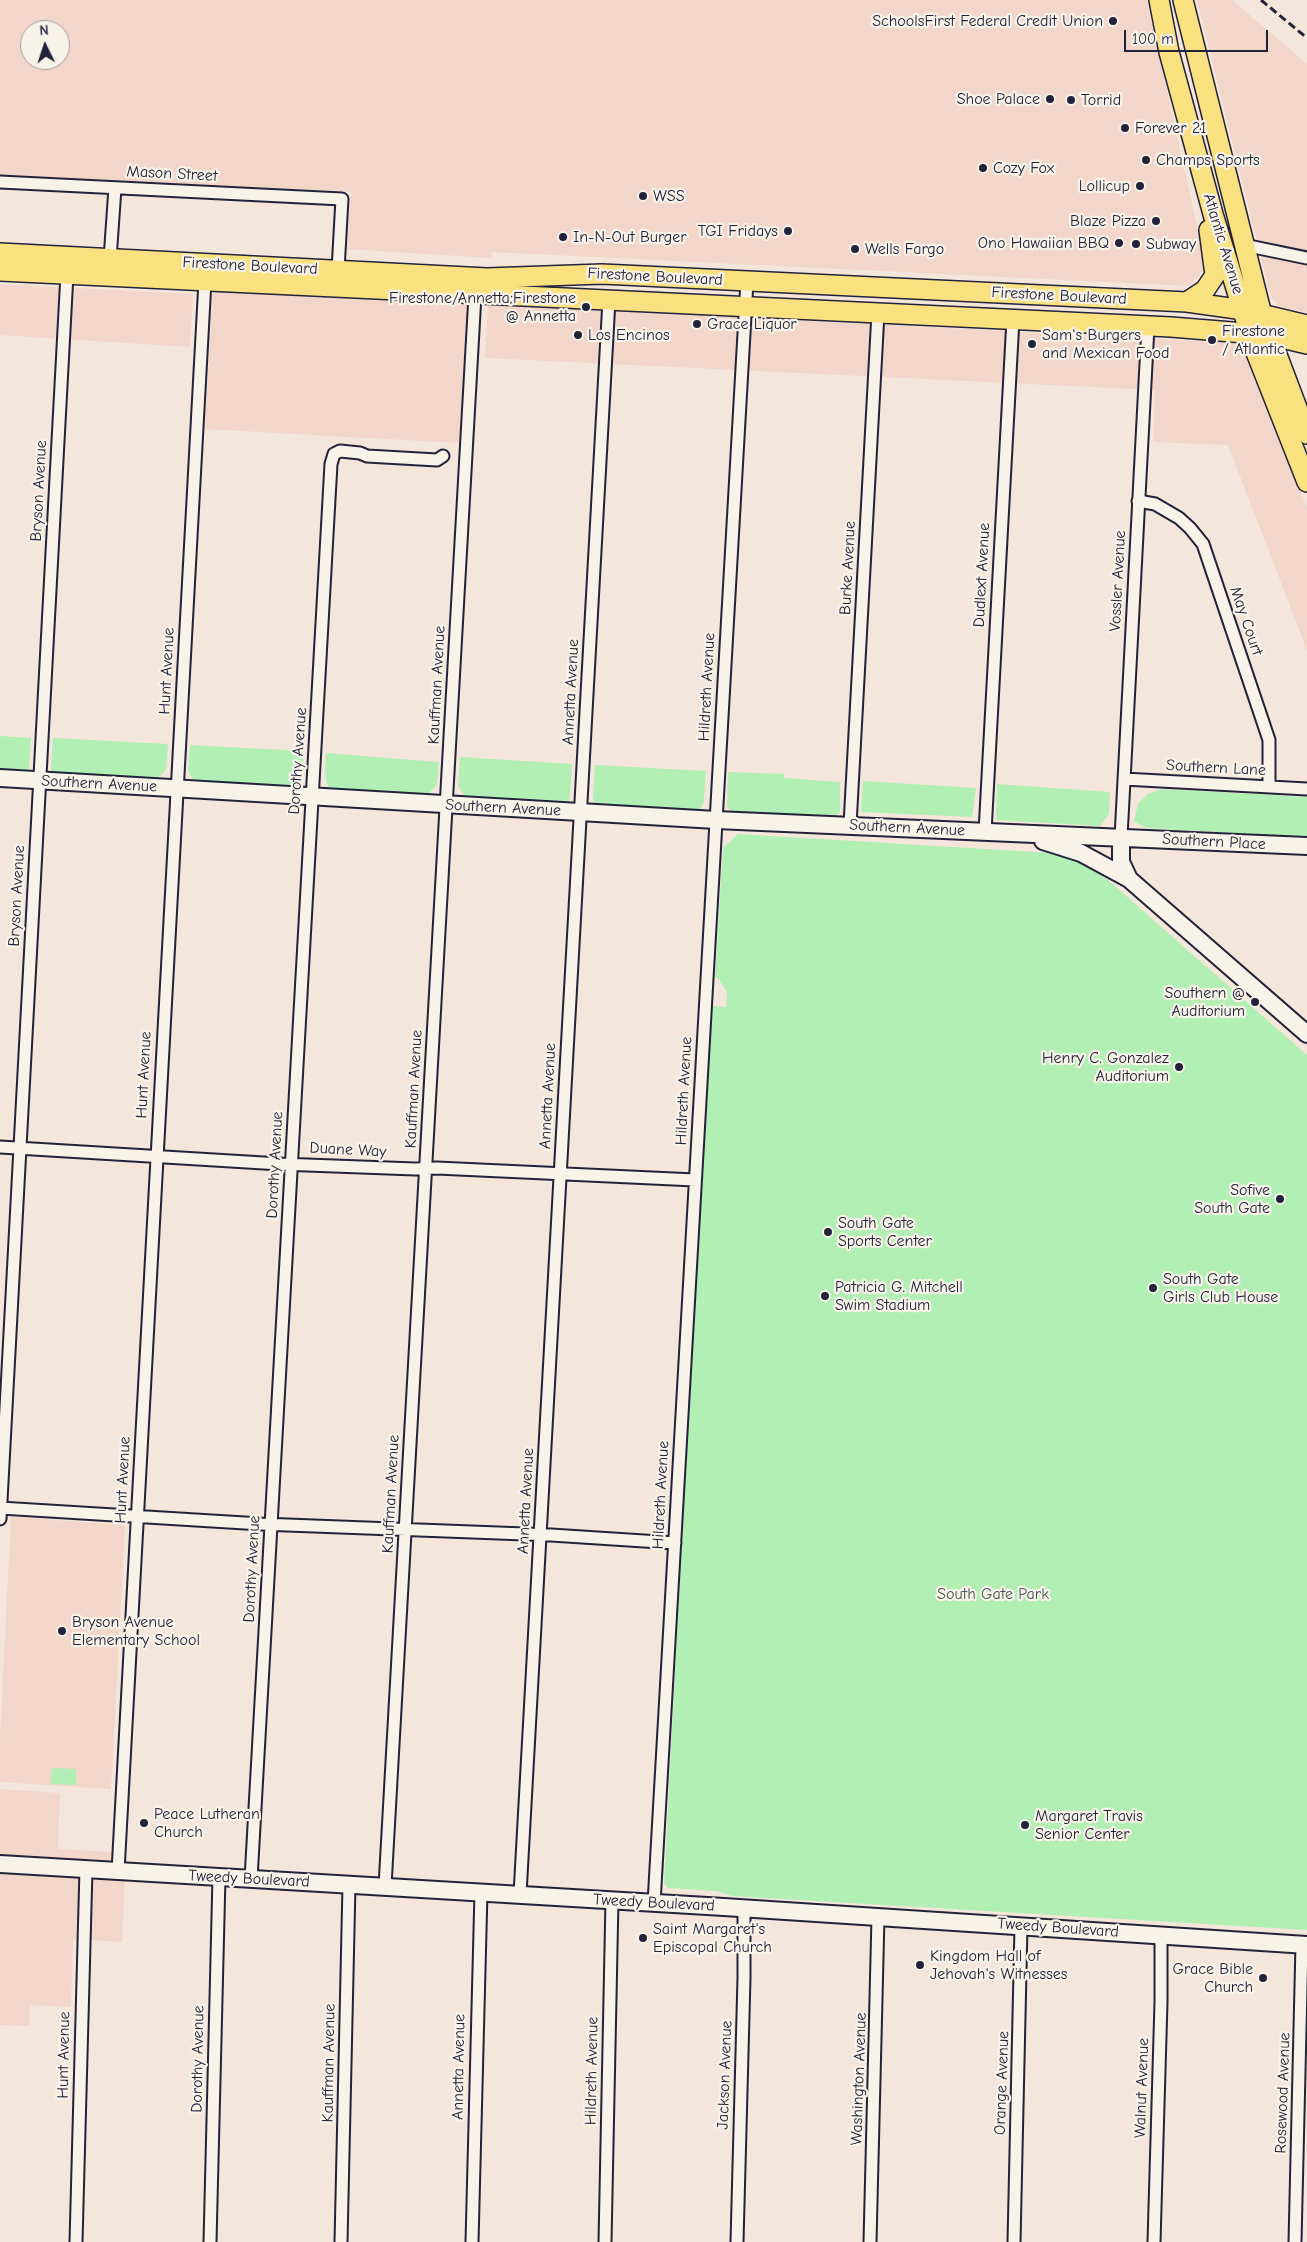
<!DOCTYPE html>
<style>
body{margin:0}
#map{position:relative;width:1307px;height:2242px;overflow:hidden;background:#f4e6da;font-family:"Comic Neue",sans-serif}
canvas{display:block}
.north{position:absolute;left:20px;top:20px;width:50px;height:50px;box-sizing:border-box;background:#f7f3e8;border:1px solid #a29fa3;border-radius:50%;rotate:356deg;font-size:14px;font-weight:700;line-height:20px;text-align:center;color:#22223b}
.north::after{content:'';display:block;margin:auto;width:18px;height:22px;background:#22223b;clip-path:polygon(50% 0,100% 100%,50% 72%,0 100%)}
.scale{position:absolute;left:1124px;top:30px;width:144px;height:22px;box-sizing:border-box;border:2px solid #22223b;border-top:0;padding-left:6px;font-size:15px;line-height:18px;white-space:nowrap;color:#22223b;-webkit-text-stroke:4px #f7f3e8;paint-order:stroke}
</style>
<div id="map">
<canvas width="1307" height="2242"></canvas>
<div class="north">N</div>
<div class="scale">100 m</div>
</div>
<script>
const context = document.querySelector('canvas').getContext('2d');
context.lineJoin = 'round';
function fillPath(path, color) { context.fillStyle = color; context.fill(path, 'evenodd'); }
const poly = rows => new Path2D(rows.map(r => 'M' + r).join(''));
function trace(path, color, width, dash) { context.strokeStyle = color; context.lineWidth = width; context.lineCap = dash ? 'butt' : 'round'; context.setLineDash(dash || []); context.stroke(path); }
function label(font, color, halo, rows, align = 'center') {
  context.font = font + ' "Comic Neue",sans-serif'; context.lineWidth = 4.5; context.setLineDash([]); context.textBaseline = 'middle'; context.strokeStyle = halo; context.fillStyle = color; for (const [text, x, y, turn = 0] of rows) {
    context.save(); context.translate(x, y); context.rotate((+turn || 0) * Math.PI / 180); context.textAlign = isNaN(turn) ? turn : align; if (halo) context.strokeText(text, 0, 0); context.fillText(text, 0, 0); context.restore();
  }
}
const built = poly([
 [0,0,1147,0,1206,267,1190,286,492,252,491,258,347,249,351,192,0,175],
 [30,30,60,30,60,60,30,60],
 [1197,0,1232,0,1307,64,1307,313,1281,307,1271,298],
 [0,284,193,294,190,347,0,335],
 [213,288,467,303,459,443,205,429],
 [488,304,1234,343,1248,354,1307,508,1307,650,1228,445,1153,442,1155,390,485,358],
 [11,1517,125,1525,111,1789,0,1782,0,1737],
 [0,1789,60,1793,58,1849,126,1853,122,1942,73,1939,71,2007,30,2005,29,2026,0,2025]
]);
const green = poly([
 [0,736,31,738,29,769,24,772,0,770],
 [53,738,168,744,166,770,157,779,51,773],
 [190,745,303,751,303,777,295,787,194,781,188,771],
 [326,753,439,762,437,785,428,794,329,789,325,778],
 [460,757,572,764,570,798,566,803,465,797,458,786],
 [595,765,706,771,704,802,700,810,595,804,593,798],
 [728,772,784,774,784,778,840,782,840,811,834,818,731,812,727,805],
 [863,781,976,788,972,817,861,812],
 [997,784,1110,792,1109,814,1100,826,996,820],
 [1162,789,1307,797,1307,837,1146,828,1134,821,1138,804,1148,794],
 [738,834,1052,853,1067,857,1088,866,1108,880,1307,1055,1307,1930,732,1896,717,1891,668,1888,664,1883,710,1006,726,1007,727,992,718,978,715,978,723,848],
 [52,1768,76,1769,76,1785,51,1784]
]);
const street = poly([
 [0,182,342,199,338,270],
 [1244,245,1307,258],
 [110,259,115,188],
 [1138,501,1155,504,1179,518,1190,528,1203,544,1269,740,1269,787],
 [1124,779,1307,789],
 [850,825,878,313],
 [985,832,1013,319],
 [1121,837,1148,326],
 [0,1147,280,1164,415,1169,437,1168,695,1180],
 [0,1508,261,1524,551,1535,675,1543],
 [0,1519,67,274],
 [118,1871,205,281],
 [251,1879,331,464,334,454,340,451,360,453,367,456,437,460,443,456],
 [385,1886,475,295],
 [520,1894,609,300],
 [654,1903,747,281],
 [76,2242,86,1869],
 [210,2242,219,1877],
 [341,2242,349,1885],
 [472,2242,481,1892],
 [605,2242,612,1900],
 [737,2242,744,1978,744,1908],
 [870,2242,878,1917],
 [1014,2242,1021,1926],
 [1154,2242,1161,2002,1161,1935],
 [1295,2242,1302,1944]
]);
const secondary = poly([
 [0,778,716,820,1307,846],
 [1121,837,1121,862,1129,879],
 [1043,841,1081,853,1129,879,1307,1034],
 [0,1864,724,1907,1307,1945]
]);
const primary = poly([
 [1159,0,1169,52,1213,214,1255,350,1307,482],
 [1183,0,1262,315,1307,434],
 [0,253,487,278,602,274,1187,302,1244,310,1307,325],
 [0,271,1171,327,1269,335,1307,344],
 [1187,302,1205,290,1215,275,1209,230]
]);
const rail = poly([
 [1261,0,1307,38]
]);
const markers = [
 [1113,21,5,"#22223b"],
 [1050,99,5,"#22223b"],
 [1071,100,5,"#22223b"],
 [1125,128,5,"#22223b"],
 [1146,160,5,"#22223b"],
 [983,168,5,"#22223b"],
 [1140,186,5,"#22223b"],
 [643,196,5,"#22223b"],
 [1156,221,5,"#22223b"],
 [788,231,5,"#22223b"],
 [563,237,5,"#22223b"],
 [1119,243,5,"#22223b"],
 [1136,244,5,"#22223b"],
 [855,249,5,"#22223b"],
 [586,307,5,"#22223b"],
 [697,324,5,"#22223b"],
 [578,335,5,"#22223b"],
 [1212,340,5,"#22223b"],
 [1032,344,5,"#22223b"],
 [1255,1002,5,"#22223b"],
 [1179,1067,5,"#22223b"],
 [1280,1199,5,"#22223b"],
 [828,1232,5,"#22223b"],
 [1153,1288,5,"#22223b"],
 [825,1296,5,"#22223b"],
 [62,1631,5,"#22223b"],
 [144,1823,5,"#22223b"],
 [1025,1825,5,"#22223b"],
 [643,1938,5,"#22223b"],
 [920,1965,5,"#22223b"],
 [1263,1978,5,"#22223b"]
];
const poiNames = [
 ["SchoolsFirst Federal Credit Union",1103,21,"right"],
 ["Shoe Palace",1040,99,"right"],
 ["Torrid",1081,100],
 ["Forever 21",1135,128],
 ["Champs Sports",1156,160],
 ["Cozy Fox",993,168],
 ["Lollicup",1130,186,"right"],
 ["WSS",653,196],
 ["Blaze Pizza",1146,221,"right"],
 ["TGI Fridays",778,231,"right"],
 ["In-N-Out Burger",573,237],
 ["Ono Hawaiian BBQ",1109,243,"right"],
 ["Subway",1146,244],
 ["Wells Fargo",865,249],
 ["Firestone/Annetta;Firestone",576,298,"right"],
 ["@ Annetta",576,316,"right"],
 ["Grace Liquor",707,324],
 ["Firestone",1222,331],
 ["/ Atlantic",1222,349],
 ["Los Encinos",588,335],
 ["Sam's Burgers",1042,335],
 ["and Mexican Food",1042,353],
 ["Southern @",1245,993,"right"],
 ["Auditorium",1245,1011,"right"],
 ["Henry C. Gonzalez",1169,1058,"right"],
 ["Auditorium",1169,1076,"right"],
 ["Sofive",1270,1190,"right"],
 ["South Gate",1270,1208,"right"],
 ["South Gate",838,1223],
 ["Sports Center",838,1241],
 ["South Gate",1163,1279],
 ["Girls Club House",1163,1297],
 ["Patricia G. Mitchell",835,1287],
 ["Swim Stadium",835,1305],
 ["Bryson Avenue",72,1622],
 ["Elementary School",72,1640],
 ["Peace Lutheran",154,1814],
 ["Church",154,1832],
 ["Margaret Travis",1035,1816],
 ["Senior Center",1035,1834],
 ["Saint Margaret's",653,1929],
 ["Episcopal Church",653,1947],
 ["Kingdom Hall of",930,1956],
 ["Jehovah's Witnesses",930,1974],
 ["Grace Bible",1253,1969,"right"],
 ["Church",1253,1987,"right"]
];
const streetNames = [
 ["Mason Street",172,174,3],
 ["Atlantic Avenue",1223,244,73],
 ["Firestone Boulevard",250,266,3],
 ["Firestone Boulevard",655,277,3],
 ["Firestone Boulevard",1059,296,3],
 ["Bryson Avenue",39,491,-87],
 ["Burke Avenue",848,568,-87],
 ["Dudlext Avenue",982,575,-87],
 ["Vossler Avenue",1118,581,-87],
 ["May Court",1246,621,71],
 ["Hunt Avenue",167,671,-87],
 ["Kauffman Avenue",437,685,-87],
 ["Hildreth Avenue",707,687,-87],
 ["Annetta Avenue",571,692,-87],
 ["Dorothy Avenue",298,761,-86],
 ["Southern Lane",1216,768,3],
 ["Southern Avenue",99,784,3],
 ["Southern Avenue",503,808,3],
 ["Southern Avenue",907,828,3],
 ["Southern Place",1214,842,3],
 ["Bryson Avenue",17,896,-87],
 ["Hunt Avenue",144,1075,-87],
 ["Kauffman Avenue",414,1089,-87],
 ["Hildreth Avenue",684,1091,-87],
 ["Annetta Avenue",548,1096,-87],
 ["Duane Way",348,1150,3],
 ["Dorothy Avenue",275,1165,-87],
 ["Hunt Avenue",123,1480,-87],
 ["Kauffman Avenue",391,1494,-87],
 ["Hildreth Avenue",661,1495,-87],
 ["Annetta Avenue",526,1501,-87],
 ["Dorothy Avenue",252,1569,-87],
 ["Tweedy Boulevard",249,1879,3],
 ["Tweedy Boulevard",654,1903,3],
 ["Tweedy Boulevard",1058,1928,4],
 ["Hunt Avenue",64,2055,-89],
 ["Dorothy Avenue",198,2059,-89],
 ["Kauffman Avenue",329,2063,-89],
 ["Annetta Avenue",459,2067,-89],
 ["Hildreth Avenue",592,2071,-89],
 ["Jackson Avenue",725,2075,-88],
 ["Washington Avenue",859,2079,-88],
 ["Orange Avenue",1002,2083,-88],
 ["Walnut Avenue",1142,2088,-88],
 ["Rosewood Avenue",1283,2093,-88]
];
const parkNames = [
 ["South Gate Park",993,1594]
];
fillPath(built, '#f1d6c9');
fillPath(green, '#b2efb5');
trace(street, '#22223b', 15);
trace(secondary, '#22223b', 20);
trace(primary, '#22223b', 22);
trace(street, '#f7f3e8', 11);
trace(secondary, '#f7f3e8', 16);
trace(primary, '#fae180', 19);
trace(rail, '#22223b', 3, [8, 4]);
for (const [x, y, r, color] of markers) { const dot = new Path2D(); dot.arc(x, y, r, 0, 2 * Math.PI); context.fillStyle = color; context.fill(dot); trace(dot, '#f7f3e8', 2); }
label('16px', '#22223b', '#f7f3e8', poiNames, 'left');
label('16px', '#22223b', '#f7f3e8', streetNames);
label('16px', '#46555a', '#f7f3e8', parkNames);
</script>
